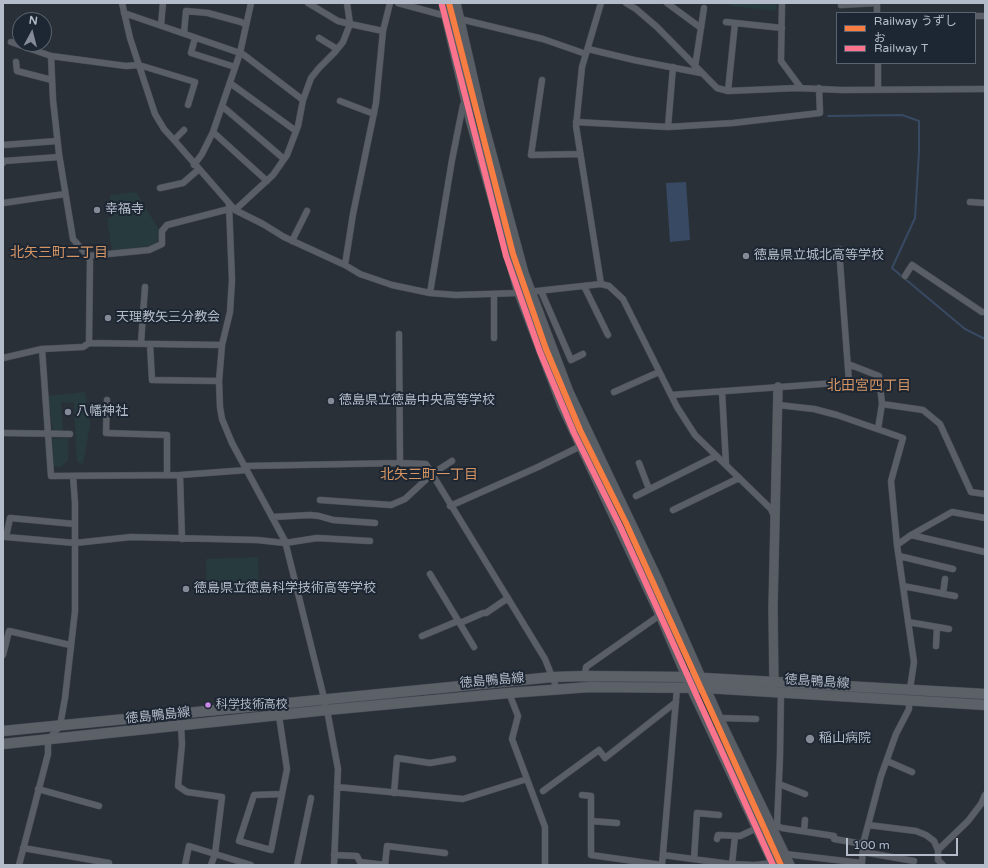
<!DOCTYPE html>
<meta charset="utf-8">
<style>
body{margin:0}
#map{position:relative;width:988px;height:868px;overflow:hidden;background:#2a3038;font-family:"Varela Round","Noto Sans JP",sans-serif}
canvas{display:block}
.frame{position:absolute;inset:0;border:4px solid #b4bcc9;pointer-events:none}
.legend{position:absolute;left:836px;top:12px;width:140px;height:52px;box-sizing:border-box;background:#1d2633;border:1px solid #59626f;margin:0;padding:5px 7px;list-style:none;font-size:12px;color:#b4bcc9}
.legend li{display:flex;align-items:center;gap:8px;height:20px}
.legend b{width:20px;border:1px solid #59626f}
.north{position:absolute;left:12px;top:12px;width:40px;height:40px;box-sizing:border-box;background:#1d2633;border:1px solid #59626f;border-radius:50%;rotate:7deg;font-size:11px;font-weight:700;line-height:16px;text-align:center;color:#b4bcc9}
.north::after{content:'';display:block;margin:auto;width:14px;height:18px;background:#848b96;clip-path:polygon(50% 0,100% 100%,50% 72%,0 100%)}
.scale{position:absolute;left:846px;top:838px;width:112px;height:18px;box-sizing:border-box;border:2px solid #b4bcc9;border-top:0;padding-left:5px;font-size:12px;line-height:14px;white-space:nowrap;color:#b4bcc9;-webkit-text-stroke:3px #1d2633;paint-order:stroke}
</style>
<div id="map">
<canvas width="988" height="868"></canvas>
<div class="frame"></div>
<ul class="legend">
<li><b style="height:5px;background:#f77d43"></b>Railway うずしお</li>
<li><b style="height:5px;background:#fc738d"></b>Railway T</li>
</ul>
<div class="north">N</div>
<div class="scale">100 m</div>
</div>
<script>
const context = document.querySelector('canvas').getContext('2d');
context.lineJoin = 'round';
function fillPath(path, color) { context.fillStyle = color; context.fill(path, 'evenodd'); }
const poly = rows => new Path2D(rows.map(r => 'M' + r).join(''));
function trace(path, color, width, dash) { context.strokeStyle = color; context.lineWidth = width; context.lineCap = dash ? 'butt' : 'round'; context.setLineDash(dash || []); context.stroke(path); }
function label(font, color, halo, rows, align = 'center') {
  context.font = font + ' "Varela Round","Noto Sans JP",sans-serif'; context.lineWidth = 4; context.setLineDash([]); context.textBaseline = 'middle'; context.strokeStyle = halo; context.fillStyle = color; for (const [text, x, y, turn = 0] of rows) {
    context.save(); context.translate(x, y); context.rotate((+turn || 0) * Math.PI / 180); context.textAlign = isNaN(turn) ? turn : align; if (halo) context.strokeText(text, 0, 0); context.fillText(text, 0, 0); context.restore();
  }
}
const green = poly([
 [727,3,777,3,776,11,732,6],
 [136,192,160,231,159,239,155,245,112,251,107,218,113,217,110,195],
 [85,392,90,425,83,464,77,462,74,403,61,402,63,431,53,431,48,396],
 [68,438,68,460,61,467,53,466,52,439],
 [258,557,259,590,207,591,206,559]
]);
const water = poly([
 [686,182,690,240,670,242,666,183]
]);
const stream = poly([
 [828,116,902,115,919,121,919,152,915,218,892,268,965,329,985,339]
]);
const street = poly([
 [122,3,130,38,155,114,164,129,174,140,235,210,263,224,284,237,345,265,360,274,392,285,430,293,456,295,519,293,601,284,609,286,623,299,677,407,695,435,771,509,774,516],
 [251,3,240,53,244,55,303,100,311,78,319,68,335,52,343,42,350,24,383,31],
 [308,3,338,21,350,24,347,3],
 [398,3,446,16],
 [601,3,582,67,576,126,601,284],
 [626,3,636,9,657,27,717,88,728,91,797,88,842,90,985,89],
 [667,3,701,28],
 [782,3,781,61,801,88],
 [877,3,877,13],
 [841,5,877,3],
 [124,13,240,53,213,132,202,154,194,165],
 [975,16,985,16],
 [460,19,543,39,586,54],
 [726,22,782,28],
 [161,25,163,3],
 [184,33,186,11,208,13,241,22,246,25],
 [195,38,191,53,235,67],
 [319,38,337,49],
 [11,42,51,56,126,66,139,65,195,82,188,105],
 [588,49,634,60,701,73],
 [51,56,53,100,59,154,73,239,88,256,90,261,89,343],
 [16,62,17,71,52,80],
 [878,63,878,89],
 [695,67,704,8],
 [542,80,531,155,580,154],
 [230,83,296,131],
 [728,91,735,23],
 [340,101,374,114],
 [222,106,284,159],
 [576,122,668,127,733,123,820,113,819,88],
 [668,127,673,67],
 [213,132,267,181],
 [174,140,184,130],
 [3,145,57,141],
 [3,163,4,161,59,157],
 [160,188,183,183,198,170],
 [970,202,985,203],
 [3,203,65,194],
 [229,205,232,280,230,312,222,345,219,381,220,407,222,419,232,443,285,541,327,710,338,769,334,865],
 [235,210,273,175,287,155,298,126,303,100],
 [292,241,307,211],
 [88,256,149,250,162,244,162,231,167,225,229,209],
 [345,265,353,214,376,103,383,31,390,3],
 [905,276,912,265,982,312,985,312],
 [584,286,608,335],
 [541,291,571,360,583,354],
 [430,293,452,160,463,105,465,101],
 [399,334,400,463],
 [494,338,494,294],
 [141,343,145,287],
 [150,344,152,380,219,381],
 [42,349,51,476,180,475,247,470],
 [3,358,42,349,83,347,89,343,222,345],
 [848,364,879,376,882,404],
 [722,391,726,464],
 [614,392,659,372],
 [671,395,849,382,839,249],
 [107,400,106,433,167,435,167,475],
 [778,405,814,409,837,415,903,438,891,481,897,545,914,662,910,689],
 [878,429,882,404,923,410,940,424,971,492,985,494],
 [3,433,70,434],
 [639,463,649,489],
 [245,466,400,463,426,464,545,659,557,689],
 [180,475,182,539],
 [636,496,716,456],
 [320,500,391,505,405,499,432,474,452,461],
 [450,506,538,467,581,446],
 [673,510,739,478],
 [272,517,310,515,319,516,333,520,375,523],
 [75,524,10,518,6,537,75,543,131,537,257,540,285,543,317,538,370,541],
 [911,535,952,512,985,518],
 [897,545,911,535,985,552],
 [899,556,953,569],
 [430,574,474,647],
 [903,586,955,596],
 [943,594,945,579],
 [908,622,949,629],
 [460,623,483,613,486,613,508,598],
 [422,636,458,621],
 [936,646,937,627],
 [3,655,9,631,70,645],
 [585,676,586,667,660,615],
 [509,693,518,716,512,739,545,827,545,865],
 [279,716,287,769,282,794,271,850,239,841,254,795,282,794],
 [719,718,756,719],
 [181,726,182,744,178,786,187,792,222,797,215,854,211,865,212,865],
 [887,761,912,772],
 [779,784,805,794],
 [337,787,463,799,527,779],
 [38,789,99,806],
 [543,791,599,750,605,758,676,702],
 [394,793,397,758,430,763,453,759],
 [582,795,591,796,591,855,662,865],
 [591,821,617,823],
 [868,825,916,831,926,835,934,841,938,850],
 [777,826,782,828,834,836,834,839,863,844],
 [773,828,777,826,780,755,781,692],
 [804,831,805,820],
 [717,839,718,835,740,836,757,828],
 [23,848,109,863,109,865],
 [863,852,914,861],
 [785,854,862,863,863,844,881,776,896,734,909,709,909,701],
 [334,855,357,856,360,862,385,865],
 [663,855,730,864,753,865],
 [694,859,697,813,719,815],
 [732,864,735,836],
 [19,865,48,754,48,740,60,726,65,698,75,611,75,503,73,476],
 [185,865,189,846,251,865],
 [297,865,311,798],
 [385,865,387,846,445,853],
 [662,865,677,688],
 [755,865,773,863],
 [943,865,938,860,938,850,968,821,981,804,985,795]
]);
const secondary = poly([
 [443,3,470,119,519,293,562,406,660,615,691,688,774,865],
 [456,3,483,121,524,273,569,392,659,582,719,718,790,865],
 [774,688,773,608,778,387]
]);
const primary = poly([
 [3,731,553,677,585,676,687,677,985,694],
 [3,744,327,710,509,693,590,687,706,688,985,705]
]);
const rail1 = poly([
 [449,3,513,254,546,349,580,430,626,523,781,865]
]);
const rail2 = poly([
 [442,5,506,256,540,352,574,433,620,526,773,865]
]);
const markers = [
 [97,210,4,"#848b96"],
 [746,256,4,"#848b96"],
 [108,318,4,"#848b96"],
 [331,401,4,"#848b96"],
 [68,412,4,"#848b96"],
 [186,589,4,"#848b96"],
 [208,705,3.5,"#c787e3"],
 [810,739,5,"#848b96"]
];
const busNames = [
 ["科学技術高校",216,705]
];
const poiNames = [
 ["幸福寺",105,210],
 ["徳島県立城北高等学校",754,256],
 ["天理教矢三分教会",116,318],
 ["徳島県立徳島中央高等学校",339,401],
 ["八幡神社",76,412],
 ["徳島県立徳島科学技術高等学校",194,589],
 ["稲山病院",819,739]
];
const streetNames = [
 ["徳島鴨島線",492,681,-5],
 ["徳島鴨島線",817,682,4],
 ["徳島鴨島線",158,716,-6]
];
const neighbourhoodNames = [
 ["北矢三町二丁目",59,253],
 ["北田宮四丁目",869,386],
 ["北矢三町一丁目",429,475]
];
fillPath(green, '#273a3e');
fillPath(water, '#384963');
trace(stream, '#384963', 2);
trace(street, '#484c53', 7);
trace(secondary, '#484c53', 10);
trace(primary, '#484c55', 11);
trace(street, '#5a5e66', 6);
trace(secondary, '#595d64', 9);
trace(primary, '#5c6168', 10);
trace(rail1, '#f77d43', 6);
trace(rail2, '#fc738d', 6);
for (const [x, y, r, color] of markers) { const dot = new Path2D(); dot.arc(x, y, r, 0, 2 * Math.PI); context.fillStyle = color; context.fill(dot); trace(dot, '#1d2633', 1.5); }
label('12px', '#b4bcc9', '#1d2633', busNames, 'left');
label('13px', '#b4bcc9', '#1d2633', poiNames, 'left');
label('13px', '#b4bcc9', '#1d2633', streetNames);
label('14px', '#d59563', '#1d2633', neighbourhoodNames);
</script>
